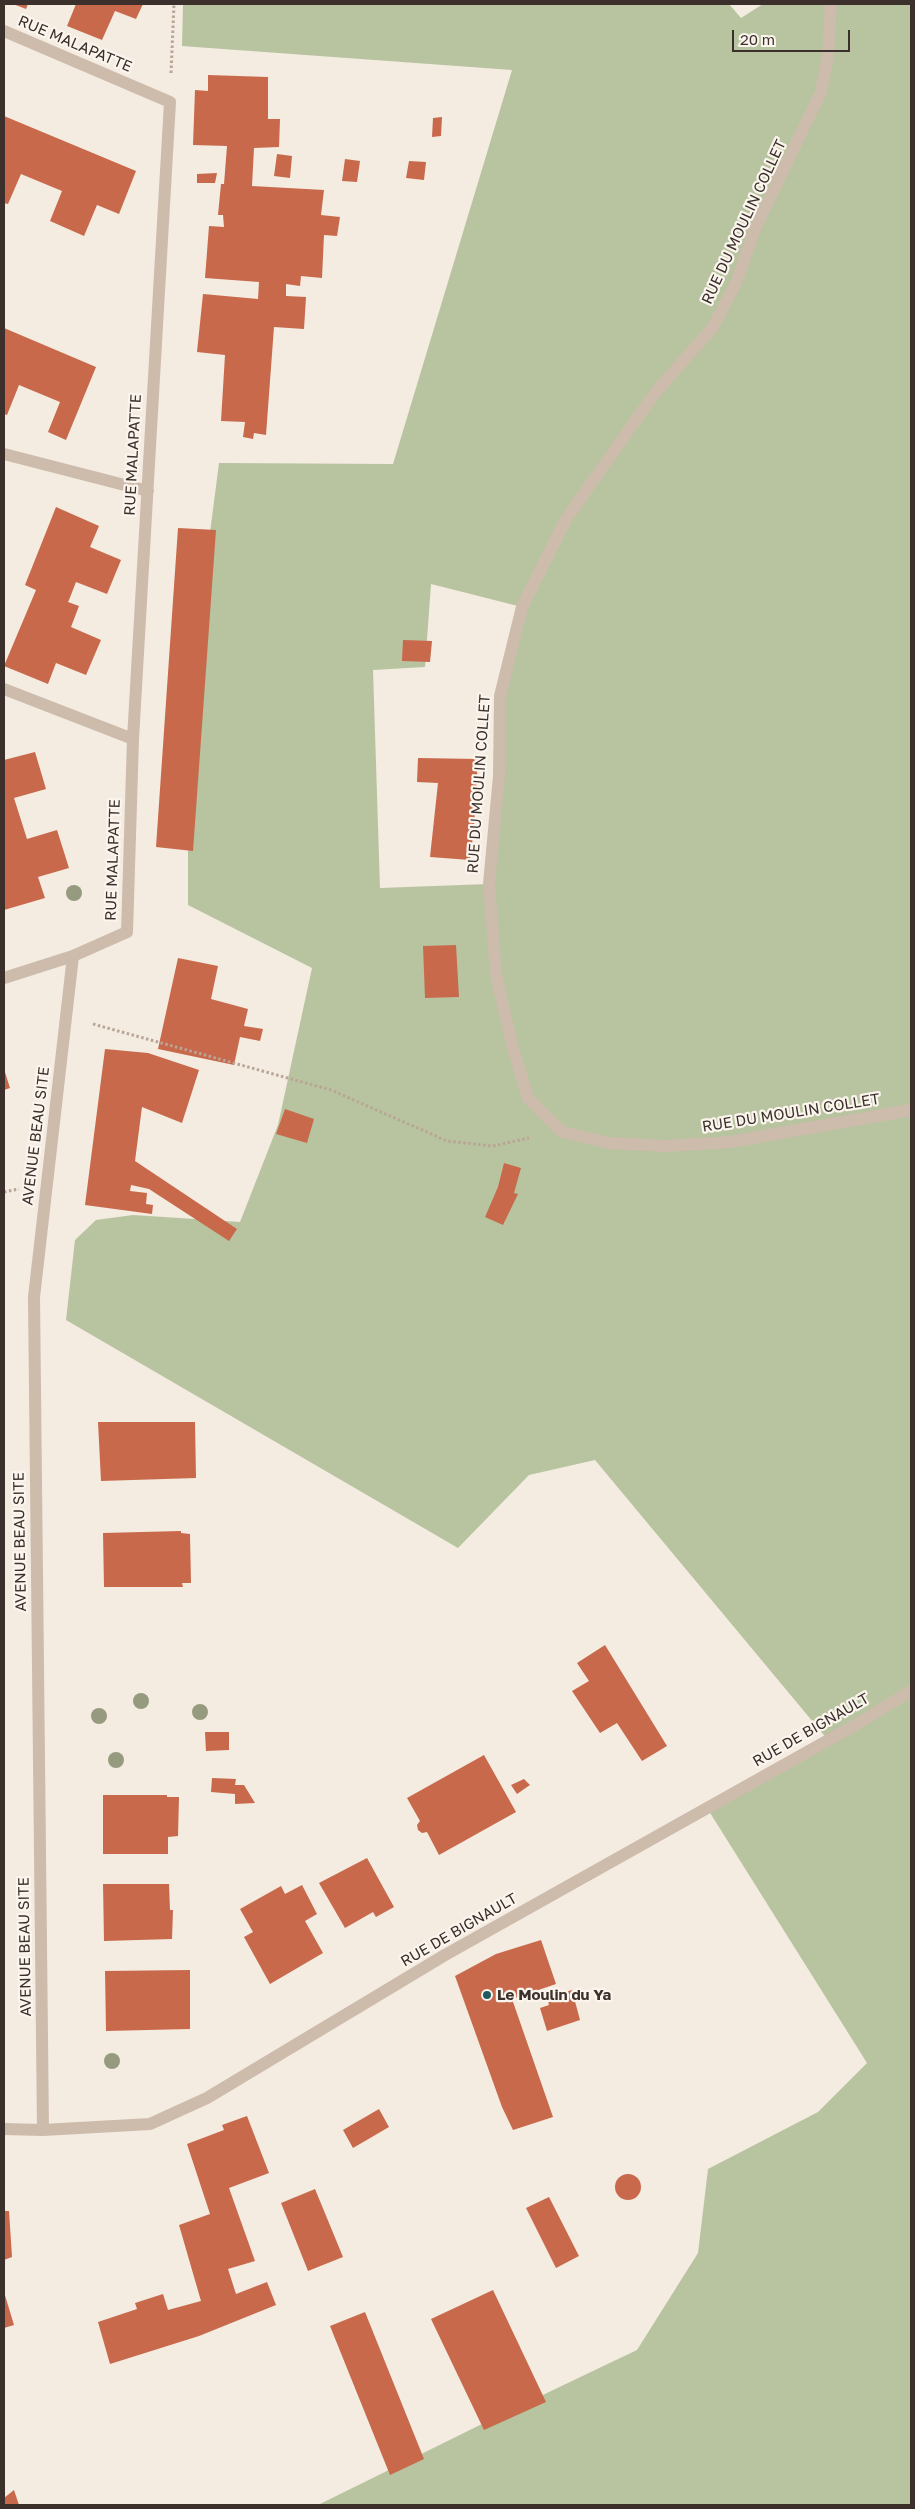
<!DOCTYPE html>
<style>
body{margin:0}
#map{position:relative;width:915px;height:2509px;overflow:hidden;background:#f4ebe1;font-family:"Golos Text",sans-serif}
canvas{display:block}
.frame{position:absolute;inset:0;border:5px solid #3b302b;pointer-events:none}
.scale{position:absolute;left:732px;top:30px;width:118px;height:22px;box-sizing:border-box;border:2px solid #3b302b;border-top:0;padding-left:6px;font-size:15px;line-height:18px;white-space:nowrap;color:#3b302b;-webkit-text-stroke:4px #fbf5ee;paint-order:stroke}
</style>
<div id="map">
<canvas width="915" height="2509"></canvas>
<div class="frame"></div>
<div class="scale">20 m</div>
</div>
<script>
const context = document.querySelector('canvas').getContext('2d');
context.lineJoin = 'round';
function fillPath(path, color) { context.fillStyle = color; context.fill(path, 'evenodd'); }
const poly = rows => new Path2D(rows.map(r => 'M' + r).join(''));
function trace(path, color, width, dash) { context.strokeStyle = color; context.lineWidth = width; context.lineCap = dash ? 'butt' : 'round'; context.setLineDash(dash || []); context.stroke(path); }
function label(font, color, halo, rows, align = 'center') {
  context.font = font + ' "Golos Text",sans-serif'; context.lineWidth = 4.5; context.setLineDash([]); context.textBaseline = 'middle'; context.strokeStyle = halo; context.fillStyle = color; for (const [text, x, y, turn = 0] of rows) {
    context.save(); context.translate(x, y); context.rotate((+turn || 0) * Math.PI / 180); context.textAlign = isNaN(turn) ? turn : align; if (halo) context.strokeText(text, 0, 0); context.fillText(text, 0, 0); context.restore();
  }
}
const green = poly([
 [183,4,729,4,741,18,763,4,911,4,911,2505,318,2505,482,2424,637,2350,698,2253,708,2169,818,2112,867,2063,707,1808,828,1740,595,1460,529,1475,458,1548,66,1320,75,1240,96,1220,133,1215,240,1222,278,1125,312,968,188,905,188,841,208,548,219,463,393,464,512,70,182,46],
 [431,584,522,607,500,696,488,884,380,888,373,670,425,667]
]);
const building = poly([
 [13,4,28,4,26,9],
 [76,4,143,4,136,19,115,11,102,40,67,26],
 [208,75,268,77,268,119,280,119,279,147,254,148,252,186,324,190,321,215,340,217,337,236,324,235,322,278,301,276,300,286,286,284,286,296,306,297,304,329,274,327,266,435,254,433,253,439,243,437,245,422,221,421,225,355,197,352,203,294,258,299,259,282,205,278,209,226,224,227,223,215,218,215,221,184,224,184,227,146,193,145,195,90,208,91],
 [4,116,136,171,119,214,97,205,84,236,50,221,62,191,21,174,8,204,4,203],
 [442,117,441,136,432,137,433,118],
 [277,154,292,156,290,178,274,176],
 [345,159,360,161,357,182,342,181],
 [409,161,426,162,424,180,406,178],
 [217,173,215,183,197,183,197,174],
 [4,328,96,367,66,440,48,432,60,402,19,385,7,415,4,414],
 [56,507,99,526,90,547,121,560,107,594,76,582,69,600,68,602,79,606,71,627,101,640,86,675,56,663,48,684,4,666,36,590,25,585],
 [178,528,216,530,193,851,156,847],
 [403,640,432,641,430,662,402,661],
 [35,752,46,789,14,798,27,839,57,830,69,868,38,877,45,898,4,910,4,760],
 [418,758,478,759,474,828,470,860,430,857,438,783,417,782],
 [456,945,459,997,425,998,423,946],
 [178,958,218,966,211,999,248,1009,244,1026,263,1029,260,1041,240,1037,234,1065,158,1049],
 [105,1049,148,1053,199,1070,182,1123,142,1107,135,1161,237,1229,229,1241,149,1189,131,1185,130,1191,147,1193,146,1204,153,1205,152,1214,85,1205],
 [4,1069,10,1088,4,1090],
 [285,1109,314,1119,307,1143,276,1134],
 [504,1163,521,1168,514,1193,518,1194,503,1225,485,1217,498,1187],
 [98,1422,195,1422,196,1478,101,1481],
 [181,1531,181,1533,190,1534,191,1583,182,1583,183,1587,104,1587,103,1533],
 [605,1645,667,1746,642,1761,617,1723,600,1733,572,1691,589,1681,577,1663],
 [205,1732,229,1732,229,1750,206,1751],
 [484,1755,516,1812,439,1855,427,1832,422,1833,418,1830,417,1825,420,1821,407,1798],
 [212,1778,236,1779,235,1785,244,1785,255,1803,235,1804,235,1794,211,1792],
 [524,1779,530,1785,517,1794,511,1785],
 [103,1795,167,1795,167,1797,179,1797,178,1836,168,1837,168,1854,103,1854],
 [367,1858,394,1907,376,1917,373,1912,345,1928,319,1883],
 [103,1884,169,1884,170,1910,173,1910,172,1939,104,1941],
 [302,1885,317,1914,305,1921,323,1953,270,1984,244,1937,253,1932,240,1909,281,1886,285,1894],
 [541,1940,556,1984,512,1999,553,2117,513,2130,502,2107,455,1976,496,1954],
 [190,1970,190,2029,106,2031,105,1971],
 [572,1990,580,2020,547,2031,540,2008,549,2005,547,1998],
 [379,2109,389,2127,353,2148,343,2130],
 [247,2116,269,2173,229,2188,255,2261,228,2269,236,2294,267,2282,276,2305,199,2336,110,2364,98,2322,137,2309,135,2303,163,2294,168,2310,201,2301,179,2225,210,2214,187,2144,224,2130,222,2125],
 '615 2187a13 13 0 1 1 26 0a13 13 0 1 1-26 0Z',
 [315,2189,343,2257,308,2271,281,2203],
 [549,2197,579,2256,556,2268,526,2208],
 [4,2211,9,2211,12,2257,4,2260],
 [493,2290,546,2402,484,2430,431,2319],
 [4,2292,14,2325,4,2328],
 [365,2312,424,2459,390,2475,330,2326],
 [14,2490,19,2505,4,2505,4,2498]
]);
const path = poly([
 [171,73,174,4],
 [93,1024,331,1090,447,1141,493,1146,529,1138],
 [4,1192,19,1189]
]);
const minor = poly([
 [831,4,828,56,821,92,755,229,736,283,713,327,655,393,566,519,522,607,500,696,499,776,489,884,496,974,512,1045,528,1098,562,1132,610,1143,666,1146,730,1142,911,1110],
 [4,31,170,102,133,739,127,932,73,956,4,978],
 [4,454,148,491],
 [4,689,133,739],
 [4,2129,43,2130,150,2124,207,2098,445,1955,857,1724,911,1691],
 [43,2130,34,1297,73,956]
]);
const trees = [
 [74,893],
 [141,1701],
 [200,1712],
 [99,1716],
 [116,1760],
 [112,2061]
];
const markers = [
 [487,1995,5,"#1f5a5e"]
];
const streetNames = [
 ["RUE MALAPATTE",75,44,23],
 ["RUE DU MOULIN COLLET",744,222,-65],
 ["RUE MALAPATTE",133,455,-87],
 ["RUE DU MOULIN COLLET",479,784,-86],
 ["RUE MALAPATTE",113,860,-88],
 ["RUE DU MOULIN COLLET",791,1113,-9],
 ["AVENUE BEAU SITE",36,1136,-83],
 ["AVENUE BEAU SITE",20,1542,-91],
 ["RUE DE BIGNAULT",811,1730,-30],
 ["RUE DE BIGNAULT",459,1930,-30],
 ["AVENUE BEAU SITE",25,1947,-91]
];
const poiNames = [
 ["Le Moulin du Ya",497,1995]
];
fillPath(green, '#b8c4a0');
fillPath(building, '#c8694b');
trace(path, '#b9a596', 3, [2.5, 2.5]);
trace(minor, '#cdbbac', 12);
context.fillStyle = '#969b7f';
for (const [x, y] of trees) { context.beginPath(); context.arc(x, y, 8, 0, 2 * Math.PI); context.fill(); }
for (const [x, y, r, color] of markers) { const dot = new Path2D(); dot.arc(x, y, r, 0, 2 * Math.PI); context.fillStyle = color; context.fill(dot); trace(dot, '#fbf5ee', 2); }
label('15px', '#3b302b', '#fbf5ee', streetNames);
label('bold 15px', '#3b302b', '#fbf5ee', poiNames, 'left');
</script>
